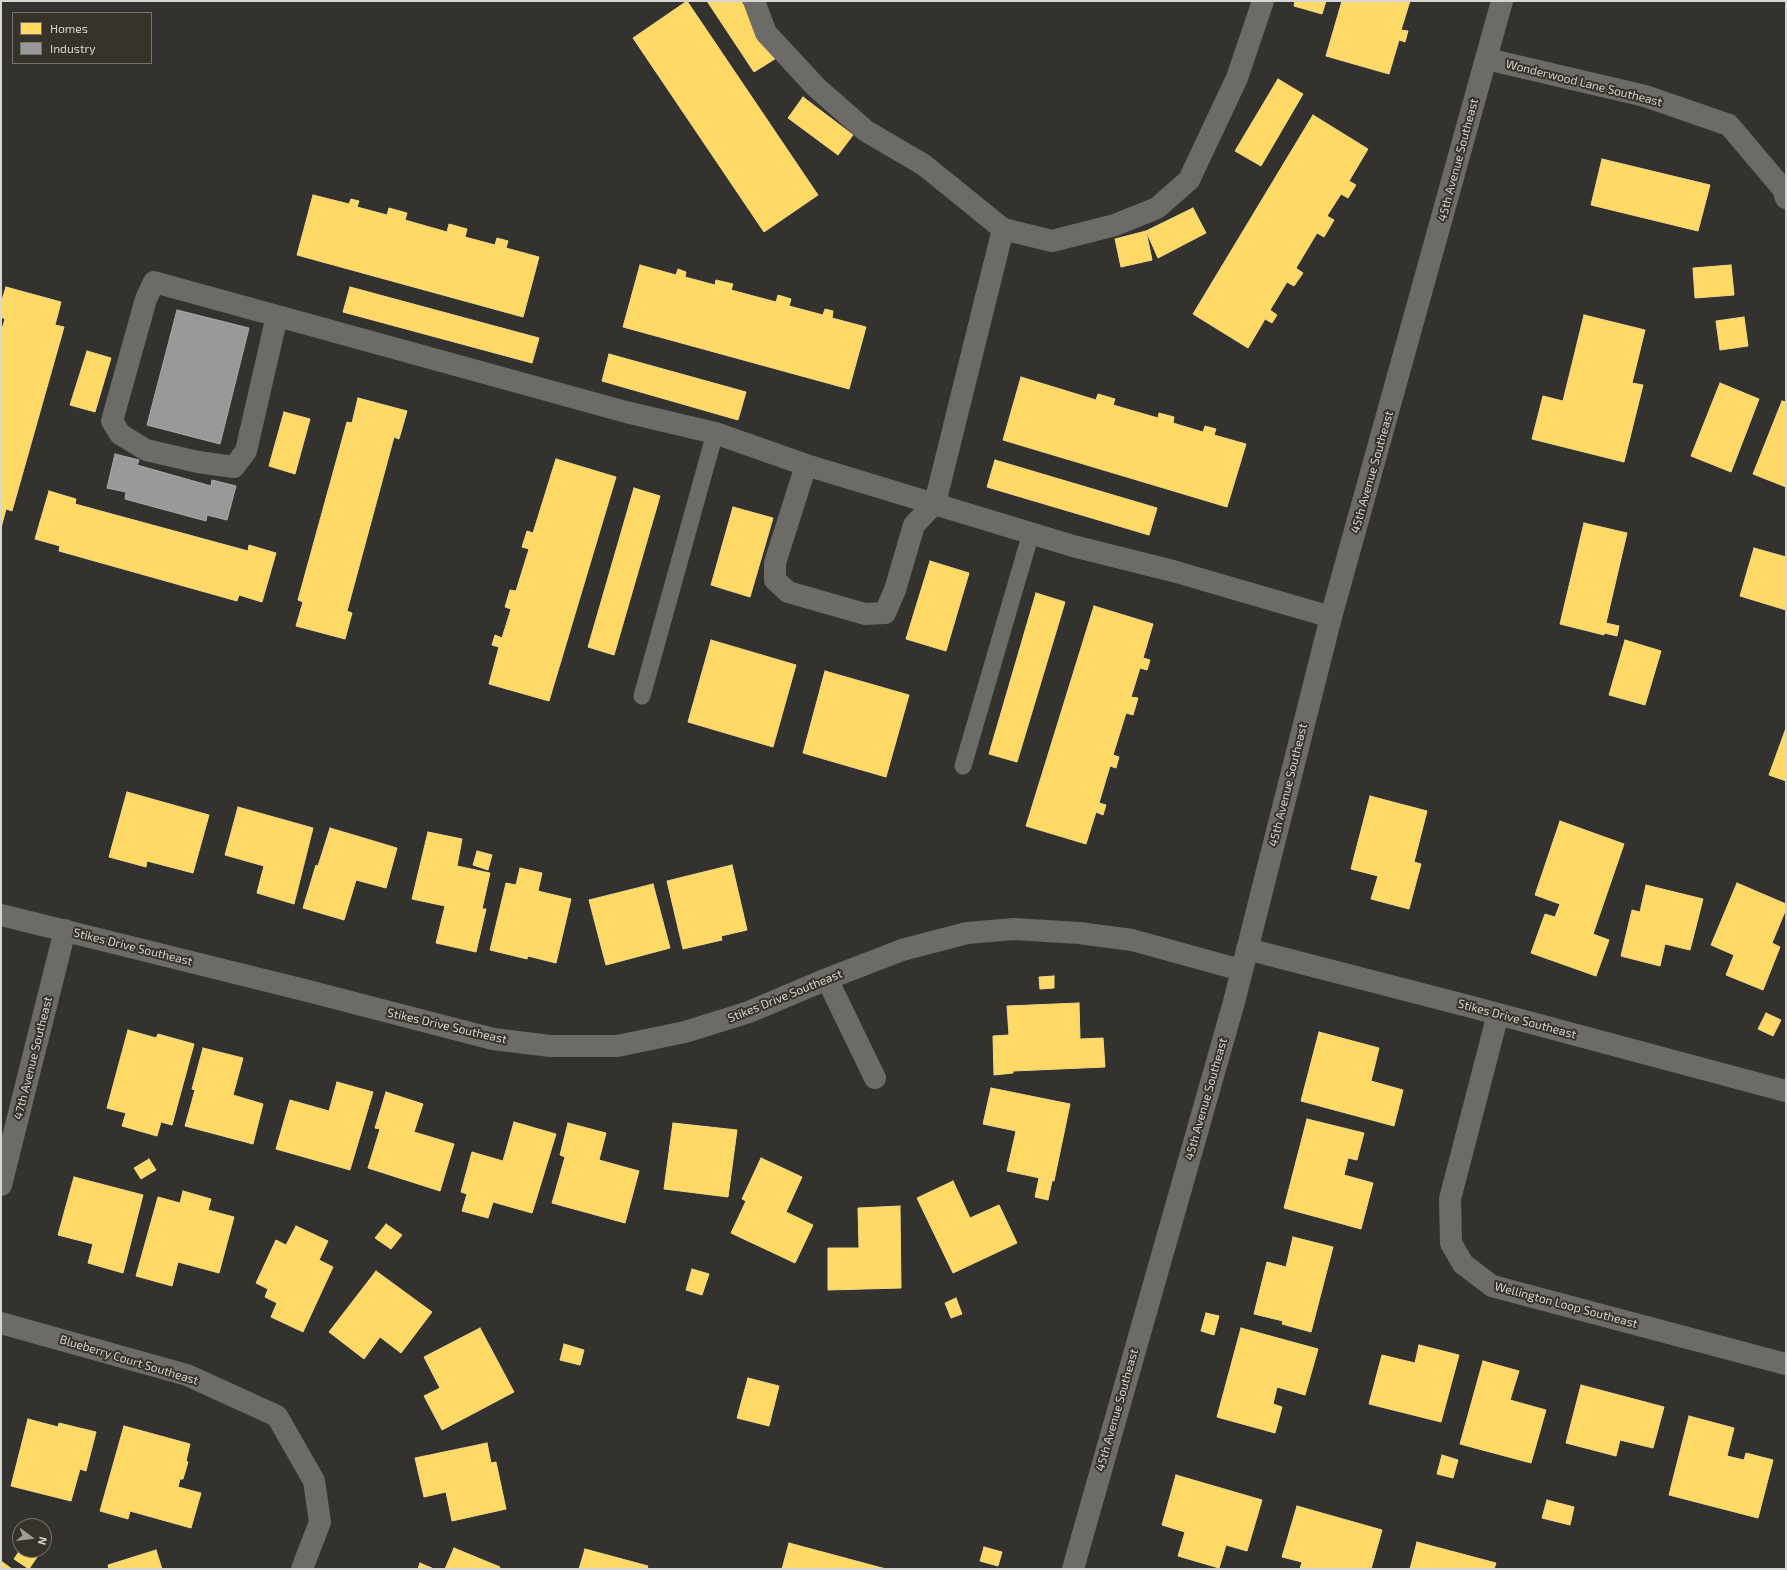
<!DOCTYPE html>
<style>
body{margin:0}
#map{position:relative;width:1787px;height:1570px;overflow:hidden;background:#33322e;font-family:"Exo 2",sans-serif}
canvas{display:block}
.frame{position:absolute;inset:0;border:2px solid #d8d6d2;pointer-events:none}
.legend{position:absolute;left:12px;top:12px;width:140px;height:52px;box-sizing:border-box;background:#36332b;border:1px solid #77746e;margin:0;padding:5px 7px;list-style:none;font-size:12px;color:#d8d6d2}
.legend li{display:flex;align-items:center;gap:8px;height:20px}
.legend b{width:20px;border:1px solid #77746e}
.north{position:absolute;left:12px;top:1518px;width:40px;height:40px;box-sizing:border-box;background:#36332b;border:1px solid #77746e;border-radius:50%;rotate:105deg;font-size:11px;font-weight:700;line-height:16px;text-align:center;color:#d8d6d2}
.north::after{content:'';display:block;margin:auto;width:14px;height:18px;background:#9e9d99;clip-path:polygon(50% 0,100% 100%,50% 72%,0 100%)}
</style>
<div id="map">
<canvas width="1787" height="1570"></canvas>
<div class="frame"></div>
<ul class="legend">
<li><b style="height:11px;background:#ffd966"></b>Homes</li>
<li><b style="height:11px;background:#999"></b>Industry</li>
</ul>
<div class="north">N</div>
</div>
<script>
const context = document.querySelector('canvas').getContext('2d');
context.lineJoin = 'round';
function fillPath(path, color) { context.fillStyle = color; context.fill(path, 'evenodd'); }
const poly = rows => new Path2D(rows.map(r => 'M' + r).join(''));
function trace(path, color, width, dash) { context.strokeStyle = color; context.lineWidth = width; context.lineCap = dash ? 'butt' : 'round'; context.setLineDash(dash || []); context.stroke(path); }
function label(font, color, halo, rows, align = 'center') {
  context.font = font + ' "Exo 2",sans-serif'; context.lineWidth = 4; context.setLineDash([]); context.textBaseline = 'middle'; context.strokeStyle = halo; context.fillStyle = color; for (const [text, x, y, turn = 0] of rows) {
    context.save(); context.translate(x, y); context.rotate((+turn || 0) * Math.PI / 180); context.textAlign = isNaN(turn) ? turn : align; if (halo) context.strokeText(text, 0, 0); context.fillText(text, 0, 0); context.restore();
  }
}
const homes = poly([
 [687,1,818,195,764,232,633,38,687,1],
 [707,1,741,1,778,57,754,72,707,1],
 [1295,1,1326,1,1322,14,1294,6,1295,1],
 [1342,1,1410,1,1401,30,1408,31,1405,42,1399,40,1389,74,1326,56,1342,1],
 [1278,79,1303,94,1261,166,1235,151,1278,79],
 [803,97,853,135,838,155,788,118,803,97],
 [1313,115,1368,149,1349,181,1356,185,1348,198,1341,194,1327,216,1334,220,1324,237,1317,233,1296,268,1303,273,1294,286,1287,282,1270,310,1277,315,1272,323,1265,319,1248,348,1193,314,1313,115],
 [1602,159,1710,185,1698,231,1591,205,1602,159],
 [313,195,349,204,351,199,359,201,357,207,387,215,389,208,407,213,405,220,447,232,449,224,467,229,465,237,495,245,497,238,508,241,506,248,539,257,523,317,297,255,313,195],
 [1193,208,1206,233,1158,258,1146,231,1193,208],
 [1146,231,1152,260,1121,267,1115,239,1146,231],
 [640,265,676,275,678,269,686,272,685,277,715,285,716,280,733,284,731,290,776,302,778,295,791,299,789,306,823,315,825,309,833,311,832,318,866,327,849,389,623,327,640,265],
 [1731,265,1734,295,1695,298,1693,268,1731,265],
 [6,287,61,302,55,325,64,327,12,511,6,509,1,528,1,332,5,319,1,317,1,303,6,287],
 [350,287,539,338,532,363,343,312,350,287],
 [1584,315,1645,330,1632,383,1643,385,1624,462,1532,439,1543,396,1563,401,1584,315],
 [1744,317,1748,346,1720,350,1716,321,1744,317],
 [87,351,111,358,95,412,70,405,87,351],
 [609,354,746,392,738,420,602,381,609,354],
 [1021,377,1096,400,1098,394,1115,399,1113,405,1158,418,1159,413,1174,417,1173,423,1203,432,1205,426,1216,429,1214,435,1246,444,1227,507,1003,440,1021,377],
 [1720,383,1759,399,1731,472,1691,456,1720,383],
 [358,398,407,411,399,439,394,437,347,611,352,613,345,639,296,626,303,602,298,600,347,422,352,423,358,398],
 [1782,401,1786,402,1786,487,1753,474,1782,401],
 [284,412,310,419,295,474,269,466,284,412],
 [556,459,616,477,549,701,489,684,499,647,492,645,495,635,502,638,511,609,505,607,510,590,516,591,529,549,522,547,527,531,533,533,556,459],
 [995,460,1157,508,1149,535,987,487,995,460],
 [634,488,660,496,614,655,588,647,634,488],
 [49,491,76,499,75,504,248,551,249,545,276,553,262,602,239,595,237,601,59,551,60,546,35,539,49,491],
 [733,507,773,518,750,597,711,585,733,507],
 [1584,523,1627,533,1606,623,1619,626,1617,636,1604,633,1604,635,1560,624,1584,523],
 [1754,548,1786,557,1786,610,1740,596,1754,548],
 [930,561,969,573,946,651,906,639,930,561],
 [1036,593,1065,602,1017,762,989,754,1036,593],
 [1094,606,1153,624,1143,658,1150,660,1147,670,1140,668,1131,697,1138,698,1133,715,1126,713,1113,755,1119,757,1116,768,1110,766,1099,803,1106,805,1103,815,1096,812,1086,844,1026,826,1094,606],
 [711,640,796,665,773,747,688,722,711,640],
 [1625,640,1661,651,1645,705,1609,695,1625,640],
 [825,671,909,695,886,777,803,753,825,671],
 [1786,728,1786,781,1769,775,1786,728],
 [127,792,209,815,193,873,147,861,146,867,109,857,127,792],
 [1370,796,1427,811,1414,862,1421,864,1409,909,1371,899,1378,876,1351,869,1370,796],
 [238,807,313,828,294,904,257,893,264,866,225,855,238,807],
 [1560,821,1624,844,1593,934,1609,940,1596,976,1531,953,1545,914,1555,917,1560,904,1535,895,1560,821],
 [330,828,397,848,386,888,356,880,344,920,303,908,316,865,318,866,330,828],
 [428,832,462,839,457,866,490,873,482,909,486,909,476,952,436,943,445,906,412,899,428,832],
 [477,851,492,855,488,870,473,865,477,851],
 [732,865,747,930,721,936,722,940,683,949,667,881,732,865],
 [520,868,542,873,538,891,571,899,556,963,528,956,527,959,490,950,506,883,516,885,520,868],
 [1737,883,1786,904,1786,909,1772,943,1780,947,1763,990,1726,975,1734,955,1711,945,1737,883],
 [653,884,670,948,606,965,589,900,653,884],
 [1646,885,1703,899,1690,950,1665,944,1660,966,1621,956,1632,910,1640,912,1646,885],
 [1054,976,1054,988,1040,989,1039,977,1054,976],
 [1079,1003,1080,1039,1103,1038,1105,1067,1013,1071,1013,1073,994,1075,993,1036,1009,1035,1007,1006,1079,1003],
 [1766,1013,1781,1020,1773,1036,1758,1029,1766,1013],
 [128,1030,156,1038,158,1034,194,1044,172,1125,161,1122,157,1136,122,1126,126,1113,107,1108,128,1030],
 [1319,1032,1379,1048,1371,1081,1403,1090,1394,1126,1301,1101,1319,1032],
 [203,1048,243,1058,233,1095,263,1104,253,1144,185,1126,195,1090,192,1089,203,1048],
 [337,1082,373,1092,350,1170,276,1149,290,1100,329,1111,337,1082],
 [991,1088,1070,1104,1054,1181,1007,1171,1016,1131,983,1124,991,1088],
 [386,1092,423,1104,414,1132,454,1144,440,1191,368,1168,380,1129,375,1128,386,1092],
 [1307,1119,1364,1133,1357,1160,1348,1158,1344,1175,1373,1183,1361,1229,1284,1208,1307,1119],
 [514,1122,556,1134,532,1213,493,1202,488,1218,462,1211,467,1194,461,1192,472,1152,503,1161,514,1122],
 [568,1123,606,1133,599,1160,639,1171,625,1223,552,1203,565,1157,560,1155,568,1123],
 [673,1123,737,1130,728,1197,664,1189,673,1123],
 [761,1158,802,1177,786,1212,813,1225,795,1263,731,1233,746,1201,742,1199,761,1158],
 [149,1159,156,1170,141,1179,134,1168,149,1159],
 [74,1177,143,1195,123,1273,88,1263,93,1244,58,1235,74,1177],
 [1039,1178,1052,1181,1048,1200,1035,1197,1039,1178],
 [953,1181,970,1218,999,1205,1017,1243,953,1273,917,1198,953,1181],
 [183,1191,211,1199,208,1210,234,1217,219,1273,178,1262,172,1286,136,1276,158,1197,180,1203,183,1191],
 [900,1206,901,1288,828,1290,828,1248,859,1248,858,1208,900,1206],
 [386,1224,402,1235,391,1249,375,1238,386,1224],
 [296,1226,328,1241,319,1260,333,1267,303,1332,271,1317,277,1303,265,1297,268,1289,256,1283,276,1240,286,1245,296,1226],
 [1293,1237,1333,1247,1311,1332,1282,1324,1283,1321,1254,1314,1267,1262,1286,1267,1293,1237],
 [692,1269,709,1274,702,1295,686,1290,692,1269],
 [376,1271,432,1312,401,1353,380,1337,364,1359,329,1332,376,1271],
 [956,1298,962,1314,951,1318,945,1303,956,1298],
 [1206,1313,1219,1316,1214,1335,1201,1331,1206,1313],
 [480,1328,514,1392,442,1430,424,1396,440,1388,424,1357,480,1328],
 [1241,1328,1318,1349,1305,1395,1277,1387,1273,1404,1282,1407,1275,1433,1217,1417,1241,1328],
 [564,1344,584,1350,580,1365,560,1360,564,1344],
 [1419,1345,1459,1355,1441,1422,1369,1404,1382,1355,1415,1363,1419,1345],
 [1483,1361,1519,1371,1510,1400,1546,1410,1531,1463,1460,1444,1483,1361],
 [748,1378,779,1386,769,1426,737,1418,748,1378],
 [1581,1385,1664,1407,1653,1448,1620,1440,1616,1456,1566,1443,1581,1385],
 [1689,1416,1734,1428,1727,1456,1744,1460,1746,1453,1773,1460,1758,1518,1669,1495,1689,1416],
 [28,1419,58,1427,59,1423,96,1432,86,1471,80,1469,71,1501,11,1486,28,1419],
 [124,1426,190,1444,186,1461,188,1462,183,1479,180,1479,178,1487,201,1493,191,1528,130,1511,128,1519,100,1511,124,1426],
 [487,1443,491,1463,496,1462,506,1509,452,1521,446,1492,424,1497,415,1458,487,1443],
 [1442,1455,1458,1460,1453,1478,1437,1474,1442,1455],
 [1176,1475,1262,1500,1247,1551,1226,1545,1219,1568,1178,1556,1185,1532,1162,1525,1176,1475],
 [1547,1500,1574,1507,1570,1525,1542,1518,1547,1500],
 [1297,1506,1382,1530,1371,1569,1300,1569,1302,1562,1282,1557,1297,1506],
 [1417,1542,1496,1563,1494,1569,1410,1569,1417,1542],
 [789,1543,886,1569,782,1569,789,1543],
 [984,1547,1002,1552,998,1566,980,1561,984,1547],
 [454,1548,500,1567,499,1569,445,1569,454,1548],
 [585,1549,648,1566,647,1569,579,1569,585,1549],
 [20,1550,26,1550,37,1557,29,1569,14,1559,20,1550],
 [156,1550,162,1569,109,1569,108,1565,156,1550],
 [1,1561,12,1569,1,1569,1,1561],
 [420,1563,434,1569,418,1569,420,1563]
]);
const industry = poly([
 [177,310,249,328,220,444,147,425,177,310],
 [115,454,139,460,137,465,211,486,212,480,236,486,227,520,207,515,206,521,125,499,126,492,107,488,115,454]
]);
const lane = poly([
 [642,696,715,433],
 [963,766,1031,533]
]);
const street = poly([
 [754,1,766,33,816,87,866,131,924,165,1003,229,1052,241,1115,225,1157,208,1189,180,1237,78,1263,1],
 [1487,59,1645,96,1729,125,1783,189,1786,198],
 [277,316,246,451,234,467,198,462,146,450,120,434,112,421,146,299,154,282,626,412,715,433,806,465,1073,546,1173,571,1331,617],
 [806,465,775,563,775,580,788,592,865,614,885,613,895,590,914,525,935,503,1003,229],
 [1,915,308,991,493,1039,550,1046,617,1046,685,1032,749,1012,827,979,902,950,967,933,1014,929,1079,933,1132,940,1241,970],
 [1247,949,1468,1006,1786,1091],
 [827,979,875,1078],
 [1498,1014,1450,1199,1451,1243,1463,1264,1492,1286,1786,1364],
 [1,1185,65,930],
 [1,1323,187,1375,277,1416,314,1481,320,1522,302,1569],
 [1073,1569,1234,1002,1331,617,1502,1]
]);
const streetNames = [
 ["Wonderwood Lane Southeast",1584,83,14],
 ["45th Avenue Southeast",1458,160,-75],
 ["45th Avenue Southeast",1372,472,-74],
 ["45th Avenue Southeast",1288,785,-76],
 ["Stikes Drive Southeast",133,947,14],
 ["Stikes Drive Southeast",785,996,-22],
 ["Stikes Drive Southeast",1517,1019,15],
 ["Stikes Drive Southeast",447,1026,13],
 ["47th Avenue Southeast",33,1058,-76],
 ["45th Avenue Southeast",1206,1099,-74],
 ["Wellington Loop Southeast",1566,1305,15],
 ["Blueberry Court Southeast",129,1360,17],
 ["45th Avenue Southeast",1117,1410,-74]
];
fillPath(homes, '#ffd966');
trace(homes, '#f3d886', 1);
fillPath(industry, '#999');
trace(industry, '#acabaa', 1);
trace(lane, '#6d6b68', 17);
trace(street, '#6d6b68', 22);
label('12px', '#d8d6d2', '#36332b', streetNames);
</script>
